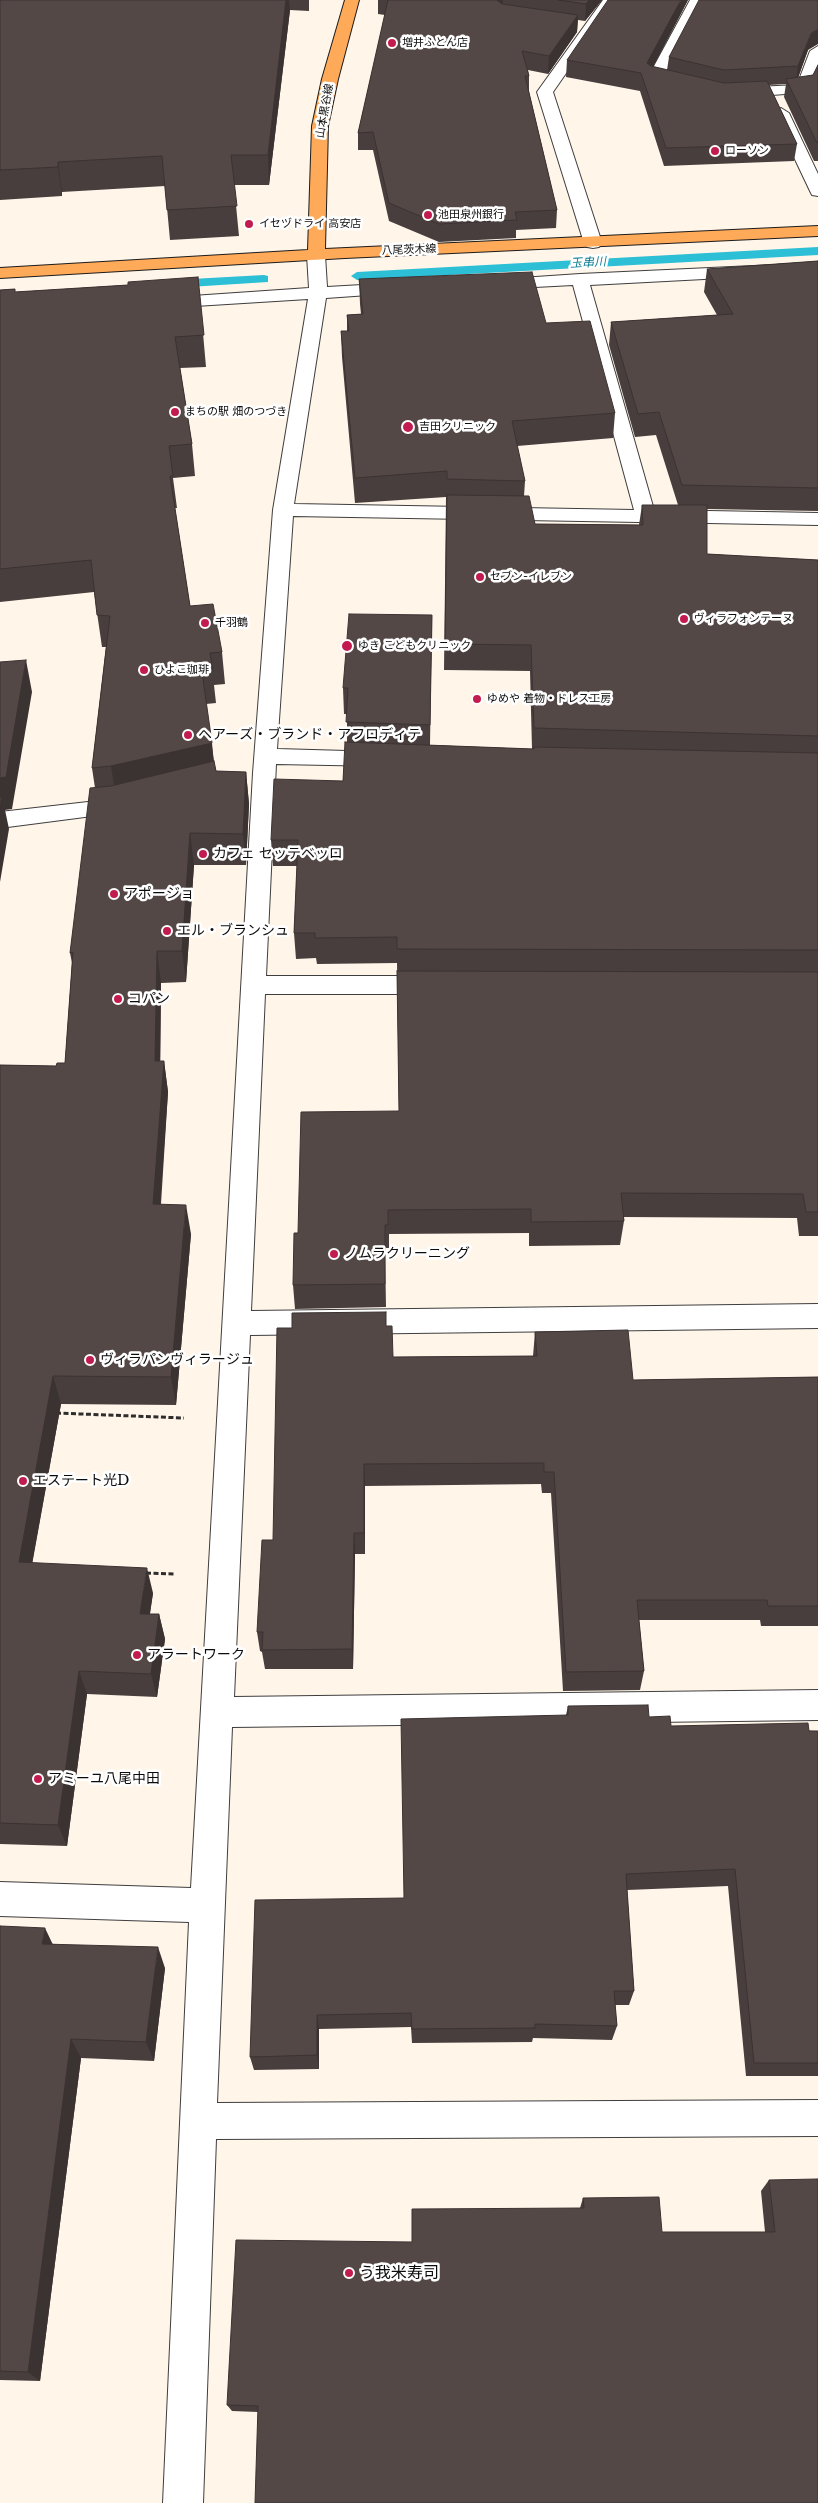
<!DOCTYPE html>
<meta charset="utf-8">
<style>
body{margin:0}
canvas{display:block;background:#fff5e9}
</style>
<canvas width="818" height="2503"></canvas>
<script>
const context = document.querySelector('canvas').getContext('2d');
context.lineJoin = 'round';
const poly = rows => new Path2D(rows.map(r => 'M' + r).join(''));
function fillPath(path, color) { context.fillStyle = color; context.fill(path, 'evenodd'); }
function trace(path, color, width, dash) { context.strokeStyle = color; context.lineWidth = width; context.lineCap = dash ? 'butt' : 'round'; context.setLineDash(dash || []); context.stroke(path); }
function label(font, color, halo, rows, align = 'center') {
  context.font = font + ' "Libre Baskerville","Noto Sans JP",serif'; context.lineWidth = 5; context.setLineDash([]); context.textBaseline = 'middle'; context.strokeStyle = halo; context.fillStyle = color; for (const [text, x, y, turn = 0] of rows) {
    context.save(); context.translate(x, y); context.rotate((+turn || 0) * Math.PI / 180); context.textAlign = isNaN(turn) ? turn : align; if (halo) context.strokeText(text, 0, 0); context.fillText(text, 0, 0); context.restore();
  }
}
const stream = poly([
 [818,247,818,255,357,280,351,276,357,272,818,247],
 [264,275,268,276,268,282,173,288,167,284,173,280,264,275]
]);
const path = poly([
 [56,1413,184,1418],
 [146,1573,174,1574]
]);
const minor = poly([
 [603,0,617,0,553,92,602,243,599,247,593,248,587,247,584,243,537,92,603,0],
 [690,0,704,0,664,77,684,82,687,85,679,90,650,82,647,79,690,0],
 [818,46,818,71,809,92,736,98,728,93,736,88,797,85,810,51,818,46],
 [781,108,789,113,818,174,818,196,812,195,810,191,773,113,781,108],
 [316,250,322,251,325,255,327,287,397,283,403,284,406,288,403,292,397,293,326,298,294,504,634,510,573,285,497,289,491,288,488,284,491,280,580,274,818,263,818,273,590,285,654,510,818,513,818,525,653,522,646,524,639,522,293,516,277,749,382,752,390,754,393,759,390,764,382,766,276,764,266,976,435,976,444,979,447,985,444,991,435,994,265,994,251,1311,818,1304,818,1328,250,1335,234,1697,818,1690,818,1720,232,1727,217,2103,818,2100,818,2136,216,2139,203,2503,163,2503,189,1922,0,1916,0,1882,191,1888,253,773,273,510,308,299,163,308,157,307,154,303,157,299,163,298,309,288,307,255,310,251,316,250],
 [123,798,131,801,134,806,131,811,0,828,0,812,123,798]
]);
const major = poly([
 [345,0,359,0,338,79,328,126,325,249,818,226,818,236,345,258,0,278,0,268,308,250,312,126,322,79,345,0]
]);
const wall = poly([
 [0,0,309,0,309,11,290,10,269,185,234,185,239,236,170,240,165,186,62,192,62,196,0,200],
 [378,0,602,0,585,21,578,20,577,32,548,74,528,70,529,76,529,92,557,210,556,228,516,230,516,238,439,242,389,221,373,150,358,150,358,133,385,15,378,14],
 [688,0,653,67,667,70,669,57,808,50,798,78,813,75,818,65,818,161,814,161,784,97,786,84,769,85,797,144,794,161,664,166,640,91,566,77,567,60],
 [818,261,818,511,707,509,707,554,818,560,818,1236,799,1236,797,1218,624,1217,624,1221,620,1245,529,1246,529,1233,389,1234,389,1248,385,1248,386,1307,295,1309,293,1285,298,1233,399,1111,397,963,317,964,316,958,296,959,294,933,297,866,273,866,271,840,343,781,347,742,347,714,344,714,343,688,432,615,430,745,532,749,530,671,444,670,446,497,355,503,342,357,341,331,347,331,347,315,361,314,360,304,359,279,546,323,615,413,613,438,517,446,525,481,524,496,535,524,639,525,642,505,678,505,656,435,635,437,609,345,611,322,717,315,704,292,707,269],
 [198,277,206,367,180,368,192,444,195,476,173,478,177,508,175,508,190,606,222,652,225,684,214,685,216,703,206,704,214,762,216,771,246,772,249,804,246,865,194,865,186,982,161,983,160,1061,164,1061,168,1092,161,1204,191,1234,176,1405,61,1404,32,1563,153,1593,150,1614,159,1614,165,1639,157,1697,87,1694,67,1846,0,1844,0,1065,56,1066,65,1063,72,963,70,953,95,788,92,768,106,647,102,647,94,592,0,602,0,290,15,289,15,292,128,285],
 [386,1326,393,1357,533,1356,535,1332,633,1380,818,1377,818,1626,761,1626,760,1620,639,1620,644,1671,640,1690,563,1691,551,1493,542,1493,541,1484,365,1486,365,1554,355,1554,353,1669,265,1669,262,1652,260,1651,257,1632,273,1540],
 [568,1706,649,1717,671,1726,818,1731,818,2076,746,2076,728,1886,627,1890,634,1991,629,2005,615,2005,617,2026,612,2040,533,2038,532,2042,412,2043,411,2027,319,2029,319,2069,254,2070,250,2057,404,1898,566,1715],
 [0,1926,53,1944,165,1968,154,2061,81,2058,40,2381,0,2380],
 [769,2180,818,2503,258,2412,232,2411,227,2405,412,2242,580,2208,583,2198,662,2232,765,2232,761,2191]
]);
const shadedWall = poly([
 [286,0,289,0,290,10,269,185,268,155],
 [494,0,503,0,502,9],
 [589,0,602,0,585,21,586,4],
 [681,0,688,0,646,80,647,63],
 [578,15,577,32,548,74,549,56],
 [818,29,818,44,808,50,796,83,798,66,811,33],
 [58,162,62,192,62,196,58,167],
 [26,660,32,692,12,809,5,810,9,829,0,882,0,778],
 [212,743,215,775,116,798,111,766],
 [246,772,249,804,246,865,243,834],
 [190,833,194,865,186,982,182,951],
 [157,951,161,983,160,1092,155,1061],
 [164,1061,168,1092,158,1234,153,1204],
 [186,1205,191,1234,176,1405,171,1377],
 [53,1376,61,1404,28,1587,19,1562],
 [364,1464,365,1486,365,1554,364,1533],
 [354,1533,355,1554,353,1669,352,1649],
 [147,1568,153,1593,146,1638,140,1614],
 [159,1614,165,1639,157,1697,151,1674],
 [79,1671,87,1694,67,1846,58,1825],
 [45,1928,55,1949,42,1944],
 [158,1947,165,1968,154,2061,146,2042],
 [317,2015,319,2029,319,2069,317,2055],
 [71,2039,81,2058,40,2381,28,2372]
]);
const building = poly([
 [0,0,286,0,268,155,231,155,237,206,167,210,162,156,58,162,58,167,0,170,0,0],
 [388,0,497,0,502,4,578,15,549,56,522,51,529,76,525,76,557,210,515,212,517,220,439,224,389,203,373,132,358,133,388,0],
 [558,0,589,0,586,4,558,0],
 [608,0,681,0,647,63,651,66,724,83,767,81,797,144,666,148,641,73,567,60,608,0],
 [699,0,818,0,818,29,811,33,798,66,724,70,669,57,699,0],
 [818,65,818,143,817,143,786,79,813,75,818,65],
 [818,261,818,488,682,485,659,412,638,414,611,322,733,314,707,269,818,261],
 [532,272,546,323,590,321,615,413,512,421,525,481,447,479,447,471,355,478,341,331,349,331,347,315,363,314,359,279,532,272],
 [198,277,204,335,175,337,192,444,169,446,173,476,170,476,190,606,213,604,222,652,210,653,213,671,202,672,212,743,111,766,92,768,110,616,97,615,91,560,0,569,0,290,15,289,15,292,128,285,128,282,198,277],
 [447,495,529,496,535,524,643,525,642,505,707,505,707,554,818,560,818,736,534,728,531,645,445,644,447,495],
 [349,614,432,615,430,725,346,722,348,688,343,688,349,614],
 [26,660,6,777,0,778,0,662,26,660],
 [345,742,534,749,534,747,818,753,818,950,397,949,397,937,315,938,315,933,294,933,298,840,271,840,274,779,343,781,345,742],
 [214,761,216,771,246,772,243,834,190,833,182,951,157,951,155,1061,164,1061,153,1204,186,1205,171,1377,53,1376,19,1562,147,1568,140,1614,159,1614,151,1674,79,1671,58,1825,0,1823,0,1065,56,1066,57,1063,65,1063,73,952,70,953,90,788,111,786,214,761],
 [0,797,2,797,0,809,0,797],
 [397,971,818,972,818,1212,806,1212,803,1194,621,1193,624,1221,531,1222,531,1209,388,1210,388,1225,385,1225,385,1284,293,1285,294,1233,298,1233,301,1112,399,1111,397,971],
 [386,1312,386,1326,392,1326,393,1357,537,1356,535,1332,628,1330,633,1380,818,1377,818,1606,768,1606,767,1600,637,1600,644,1671,566,1672,554,1472,544,1472,544,1463,364,1464,364,1533,354,1533,352,1649,262,1650,263,1632,257,1632,262,1540,273,1540,277,1328,292,1328,292,1313,386,1312],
 [648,1705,649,1717,670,1716,671,1726,808,1723,809,1731,818,1731,818,2063,754,2063,735,1869,626,1874,634,1991,614,1991,617,2026,535,2024,535,2028,412,2029,411,2013,317,2015,317,2055,250,2057,255,1900,404,1898,401,1719,568,1715,568,1706,648,1705],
 [0,1926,45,1928,42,1944,158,1947,146,2042,71,2039,28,2372,0,2371,0,1926],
 [818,2179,818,2503,255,2503,258,2406,227,2405,236,2240,412,2242,412,2209,584,2208,583,2198,659,2197,662,2232,775,2232,769,2180,818,2179]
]);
const markers = [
 [392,43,5,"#c21b50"],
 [715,151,5,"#c21b50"],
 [428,215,5,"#c21b50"],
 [249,224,5,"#c21b50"],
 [175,412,5,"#c21b50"],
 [408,427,6,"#c21b50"],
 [480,577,5,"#c21b50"],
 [684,619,5,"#c21b50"],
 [205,623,5,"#c21b50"],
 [347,646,6,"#c21b50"],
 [144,670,5,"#c21b50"],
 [477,699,5,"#c21b50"],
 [188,735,5,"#c21b50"],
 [203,854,5,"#c21b50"],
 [114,894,5,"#c21b50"],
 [167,931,5,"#c21b50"],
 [118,999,5,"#c21b50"],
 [334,1254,5,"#c21b50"],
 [90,1360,5,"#c21b50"],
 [23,1481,5,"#c21b50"],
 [137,1655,5,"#c21b50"],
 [38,1779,5,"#c21b50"],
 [349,2273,5,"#c21b50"]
];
const farPoinames = [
 ["増井ふとん店",402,43],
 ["ローソン",725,151],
 ["池田泉州銀行",438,215],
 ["イセヅドライ 高安店",259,224],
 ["まちの駅 畑のつづき",185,412],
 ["吉田クリニック",419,427],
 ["セブン-イレブン",490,577],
 ["ヴィラフォンテーヌ",694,619],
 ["千羽鶴",215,623],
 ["ゆき こどもクリニック",358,646],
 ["ひよこ珈琲",154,670],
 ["ゆめや 着物・ドレス工房",487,699]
];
const farStreetnames = [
 ["山本黒谷線",325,111,-80],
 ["八尾茨木線",409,250,-2]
];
const farWaternames = [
 ["玉串川",588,263,-3]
];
const poiNames = [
 ["ヘアーズ・ブランド・アフロディテ",198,735],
 ["カフェ セッテベッロ",213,854],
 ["アポージョ",124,894],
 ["エル・ブランシュ",177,931],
 ["コパン",128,999],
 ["ノムラクリーニング",344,1254],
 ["ヴィラパンヴィラージュ",100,1360],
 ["エステート光D",33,1481],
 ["アラートワーク",147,1655],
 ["アミーユ八尾中田",48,1779]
];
const nearPoinames = [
 ["う我米寿司",359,2273]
];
fillPath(stream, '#2cbfd5');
trace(minor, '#3e3e3e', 2);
trace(major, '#1c1c1c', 2);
trace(path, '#2d2d2d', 3, [5, 2.5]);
fillPath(minor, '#fff');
fillPath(major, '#ffaa59');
fillPath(wall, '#483e3d');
fillPath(shadedWall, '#3b3232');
fillPath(building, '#544847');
trace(building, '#3b3232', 1);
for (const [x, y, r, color] of markers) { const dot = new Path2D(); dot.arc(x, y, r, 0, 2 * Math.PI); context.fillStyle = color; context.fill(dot); trace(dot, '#fff', 2); }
label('11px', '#0b0b0b', '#fff', farPoinames, 'left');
label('11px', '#0b0b0b', '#fff', farStreetnames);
label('italic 12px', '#0e7e94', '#fff', farWaternames);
label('14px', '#0b0b0b', '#fff', poiNames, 'left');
label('16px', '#0b0b0b', '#fff', nearPoinames, 'left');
</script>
